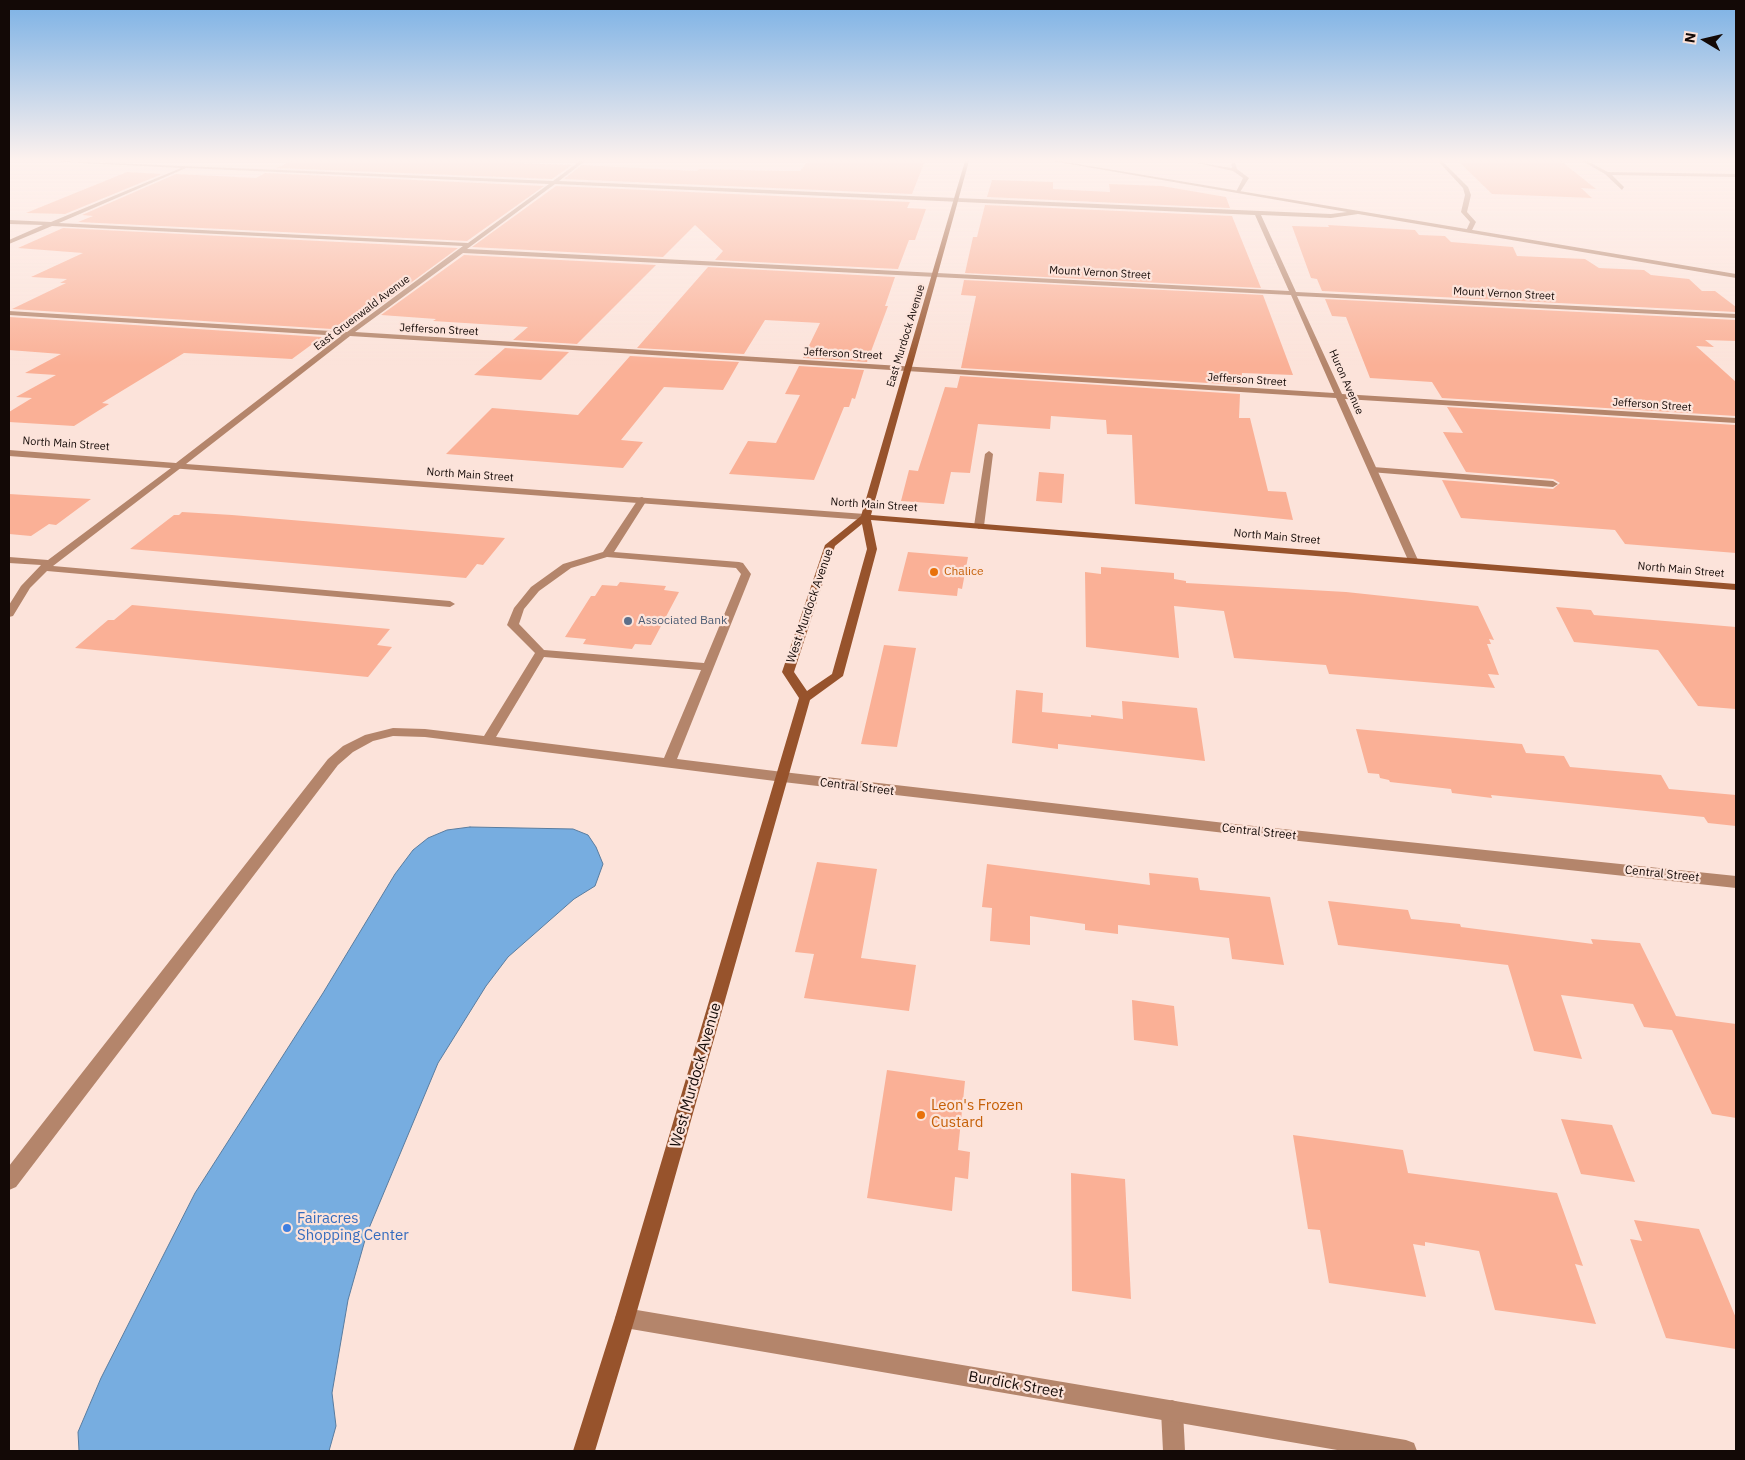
<!DOCTYPE html>
<style>
body{margin:0}
#map{position:relative;width:1745px;height:1460px;overflow:hidden;background:#fce3da;font-family:"IBM Plex Sans",sans-serif}
canvas{display:block}
.frame{position:absolute;inset:0;border:10px solid #130906;pointer-events:none}
.north{position:absolute;left:1680px;top:15px;width:50px;height:50px;-webkit-text-stroke:4px #fce3da;paint-order:stroke;rotate:279deg;font-size:14px;font-weight:700;line-height:20px;text-align:center;color:#130906}
.north::after{content:'';display:block;margin:auto;width:18px;height:22px;background:#130906;clip-path:polygon(50% 0,100% 100%,50% 72%,0 100%)}
</style>
<div id="map">
<canvas width="1745" height="1460"></canvas>
<div class="frame"></div>
<div class="north">N</div>
</div>
<script>
const context = document.querySelector('canvas').getContext('2d');
context.lineJoin = 'round';
function fillPath(path, color) { context.fillStyle = color; context.fill(path, 'evenodd'); }
const poly = rows => new Path2D(rows.map(r => 'M' + r).join(''));
function trace(path, color, width, dash) { context.strokeStyle = color; context.lineWidth = width; context.lineCap = dash ? 'butt' : 'round'; context.setLineDash(dash || []); context.stroke(path); }
function label(font, color, halo, rows, align = 'center') {
  context.font = font + ' "IBM Plex Sans",sans-serif'; context.lineWidth = 4.5; context.setLineDash([]); context.textBaseline = 'middle'; context.strokeStyle = halo; context.fillStyle = color; for (const [text, x, y, turn = 0] of rows) {
    context.save(); context.translate(x, y); context.rotate((+turn || 0) * Math.PI / 180); context.textAlign = isNaN(turn) ? turn : align; if (halo) context.strokeText(text, 0, 0); context.fillText(text, 0, 0); context.restore();
  }
}
const water = poly([
 [470,827,573,829,588,835,596,847,603,864,595,886,574,899,508,957,486,986,438,1063,367,1233,348,1300,332,1393,336,1426,329,1451,79,1451,78,1432,101,1378,195,1193,323,993,395,874,413,850,428,838,447,830,470,827]
]);
const building = poly([
 [292,161,514,161,511,163,572,165,552,179,276,168],
 [808,161,925,161,912,194,564,179,582,165,697,171,699,169,786,171,800,171],
 [1458,161,1561,161,1596,189,1581,188,1592,198,1492,194],
 [127,172,162,174,65,214,26,213],
 [265,173,544,186,467,241,78,222,93,216,82,215,176,174,256,178],
 [992,180,1053,182,1053,189,1110,192,1109,184,1162,186,1226,197,1230,208,987,197],
 [556,186,910,202,907,208,926,209,915,240,909,240,898,269,715,260,723,251,695,225,663,257,472,247],
 [985,205,1232,216,1261,288,965,273,973,237,977,237],
 [1328,225,1415,230,1419,235,1445,236,1451,242,1513,247,1517,256,1585,259,1599,268,1644,270,1651,275,1689,279,1702,291,1715,291,1736,307,1736,312,1322,291,1317,279,1311,278,1292,226,1329,227],
 [63,228,458,248,367,315,356,314,332,329,12,309,66,283,60,283,67,279,31,277,83,253,18,248],
 [464,255,656,265,577,344,513,340,528,327,433,321,436,319,381,315],
 [708,267,895,277,885,306,888,306,867,362,803,358,820,323,765,320,744,354,637,348],
 [964,280,1263,295,1293,375,1242,373,1241,385,961,368,976,296,961,295],
 [1325,299,1736,320,1736,341,1705,340,1714,347,1696,346,1736,382,1736,416,1442,398,1432,382,1370,378,1346,317,1332,316],
 [9,317,322,337,292,359,184,353,102,403,109,404,74,426,9,422,9,412,32,398,16,397,56,375,25,373,61,354,9,350],
 [505,348,569,352,541,380,474,375],
 [630,356,739,362,723,390,664,387,621,440,643,442,623,468,446,454,492,408,578,415],
 [799,366,864,370,855,399,852,398,849,407,844,407,814,480,729,474,748,441,776,443,800,395,785,394],
 [960,376,1240,394,1239,418,1250,418,1268,491,1286,492,1293,520,1135,504,1132,435,1107,434,1106,420,1051,416,1050,429,978,424,970,473,951,472,944,504,901,501,909,470,918,471,945,387,957,388],
 [1447,407,1736,425,1736,553,1625,544,1615,530,1461,518,1442,480,1553,489,1560,483,1553,479,1466,472,1443,432,1463,433],
 [1039,472,1064,474,1062,503,1036,501],
 [9,494,91,499,56,525,49,524,31,536,9,534],
 [182,512,232,515,505,538,483,565,477,564,466,578,130,549,174,515,179,515],
 [908,552,968,557,962,589,958,588,957,596,898,591],
 [1101,567,1174,573,1174,579,1186,581,1186,583,1346,592,1478,606,1494,640,1489,639,1491,644,1487,644,1499,675,1488,674,1495,688,1329,674,1326,665,1234,658,1224,611,1174,606,1179,658,1086,647,1085,572,1101,574],
 [620,582,666,586,664,590,679,592,651,645,635,644,632,649,583,644,586,639,565,637,591,596,595,596,602,585,617,586],
 [132,605,390,629,377,645,392,647,368,677,75,648,108,620,114,620],
 [1556,607,1591,610,1594,615,1736,627,1736,709,1698,706,1658,650,1574,642],
 [884,645,916,648,897,747,861,744],
 [1016,690,1043,693,1042,712,1091,717,1091,715,1123,719,1122,701,1197,708,1205,761,1058,744,1058,749,1012,743],
 [1356,729,1522,744,1526,753,1564,756,1570,767,1661,775,1669,789,1736,795,1736,826,1708,823,1704,817,1491,795,1492,798,1452,793,1451,789,1390,782,1389,780,1380,778,1379,774,1368,773],
 [817,862,877,869,861,958,916,965,909,1011,804,998,814,954,795,952],
 [987,864,1150,885,1149,873,1198,878,1200,890,1270,897,1284,965,1232,959,1229,938,1118,925,1118,934,1085,930,1085,924,1030,916,1030,945,990,941,992,908,982,907],
 [1328,901,1408,910,1411,919,1460,924,1461,927,1593,944,1591,939,1640,943,1676,1016,1736,1024,1736,1118,1712,1114,1672,1030,1644,1027,1633,1004,1561,995,1582,1059,1534,1051,1508,965,1338,945],
 [1132,1000,1174,1006,1178,1046,1134,1040],
 [887,1070,965,1081,958,1150,970,1152,968,1179,955,1177,952,1211,867,1198],
 [1561,1119,1612,1125,1635,1182,1581,1174],
 [1293,1135,1403,1150,1408,1173,1557,1193,1583,1266,1575,1264,1596,1324,1495,1310,1479,1251,1425,1242,1425,1246,1413,1244,1426,1297,1329,1283,1320,1230,1308,1229],
 [1071,1173,1125,1179,1131,1299,1072,1291],
 [1634,1220,1699,1229,1736,1318,1736,1349,1666,1338,1630,1239,1642,1241]
]);
const service = poly([
 [1188,161,1232,168,1231,164,1235,163,1237,169,1249,178,1240,192,1236,192,1243,178,1233,171,1188,161],
 [1438,161,1442,161,1468,187,1471,195,1467,212,1476,222,1471,232,1466,231,1470,222,1461,212,1465,195,1463,188,1438,161],
 [1582,161,1587,161,1608,172,1736,174,1736,177,1612,175,1624,187,1622,190,1605,174,1582,161],
 [989,451,993,454,984,526,979,529,974,526,985,454,989,451],
 [179,462,183,465,182,467,53,566,450,601,455,604,450,607,47,571,30,588,13,616,9,617,9,605,21,586,41,565,9,563,9,557,48,560,179,462],
 [1373,467,1553,481,1558,484,1553,487,1370,472,1370,468,1373,467],
 [642,497,647,500,614,552,739,562,743,563,751,574,677,759,783,772,788,774,790,777,788,780,783,782,425,737,393,736,373,741,353,752,338,765,16,1187,9,1190,9,1166,328,759,343,746,365,735,393,728,425,729,484,736,535,653,507,625,514,608,531,587,563,564,603,552,639,498,642,497],
 [607,557,736,568,741,574,704,663,544,650,519,624,524,609,539,591,571,568,607,557],
 [544,657,701,670,664,758,496,737,544,657],
 [1172,1400,1180,1403,1183,1411,1185,1451,1163,1451,1161,1411,1164,1403,1172,1400]
]);
const minor = poly([
 [60,161,553,181,580,161,585,161,559,181,1331,214,1347,212,1052,161,1060,161,1736,274,1736,278,1358,214,1331,218,1261,215,1296,292,1736,314,1736,318,1297,296,1342,394,1736,418,1736,423,1345,399,1418,560,1413,563,1408,560,1336,398,350,336,186,464,865,514,870,517,865,520,9,456,9,450,176,463,341,336,9,315,9,311,347,332,463,246,52,226,9,244,9,240,43,225,9,224,9,220,51,222,181,168,62,162,60,161],
 [186,168,549,184,468,243,59,223,186,168],
 [555,184,1255,215,1289,291,467,249,555,184],
 [463,253,1291,295,1334,393,355,332,463,253],
 [783,772,1225,823,1736,876,1736,888,1225,833,783,782,778,780,776,777,778,774,783,772],
 [625,1308,1406,1440,1414,1443,1417,1451,1343,1451,625,1328,618,1325,615,1318,618,1311,625,1308]
]);
const secondary = poly([
 [965,161,969,161,871,515,1736,584,1736,590,871,520,877,549,843,676,810,700,635,1318,595,1451,573,1451,615,1318,799,698,782,672,825,545,861,516,965,161],
 [862,524,867,549,832,674,807,691,794,672,835,546,862,524]
]);
const markers = [
 [934,572,5,"#e8710a"],
 [628,621,5,"#5c6f8a"],
 [921,1115,5,"#e8710a"],
 [287,1228,5,"#3f7fe0"]
];
const farStreetnames = [
 ["Mount Vernon Street",1100,273,3],
 ["Mount Vernon Street",1504,294,3],
 ["East Gruenwald Avenue",362,313,-37],
 ["Jefferson Street",439,330,3],
 ["East Murdock Avenue",906,336,-73],
 ["Jefferson Street",843,354,3],
 ["Jefferson Street",1247,380,4],
 ["Huron Avenue",1346,382,66],
 ["Jefferson Street",1652,405,4],
 ["North Main Street",66,444,4],
 ["North Main Street",470,475,4],
 ["North Main Street",874,505,4],
 ["North Main Street",1277,537,5],
 ["North Main Street",1681,570,5]
];
const foodNames = [
 ["Chalice",944,572]
];
const streetNames = [
 ["West Murdock Avenue",810,606,-71],
 ["Central Street",857,787,7],
 ["Central Street",1259,832,6],
 ["Central Street",1662,874,6]
];
const serviceNames = [
 ["Associated Bank",638,621]
];
const nearStreetnames = [
 ["West Murdock Avenue",696,1075,-74],
 ["Burdick Street",1016,1385,10]
];
const nearFoodnames = [
 ["Leon's Frozen",931,1106],
 ["Custard",931,1123]
];
const nearShopnames = [
 ["Fairacres",297,1219],
 ["Shopping Center",297,1236]
];
fillPath(water, '#77ade0');
trace(water, '#597c9f', 1);
fillPath(building, '#fab096');
fillPath(service, '#b4856b');
fillPath(minor, '#b4856b');
fillPath(secondary, '#97532c');
const sky = context.createLinearGradient(0, 0, 0, 365);
sky.addColorStop(0, '#7bb1e5');
sky.addColorStop(0.44, '#fef2ee');
sky.addColorStop(1, '#fef2ee00');
context.fillStyle = sky;
context.fillRect(0, 0, 1745, 365);
for (const [x, y, r, color] of markers) { const dot = new Path2D(); dot.arc(x, y, r, 0, 2 * Math.PI); context.fillStyle = color; context.fill(dot); trace(dot, '#fce3da', 2); }
label('11px', '#130906', '#fce3da', farStreetnames);
label('12px', '#c56008', '#fce3da', foodNames, 'left');
label('12px', '#130906', '#fce3da', streetNames);
label('12px', '#4e5e75', '#fce3da', serviceNames, 'left');
label('15px', '#130906', '#fce3da', nearStreetnames);
label('15px', '#c56008', '#fce3da', nearFoodnames, 'left');
label('15px', '#366cbe', '#fce3da', nearShopnames, 'left');
</script>
